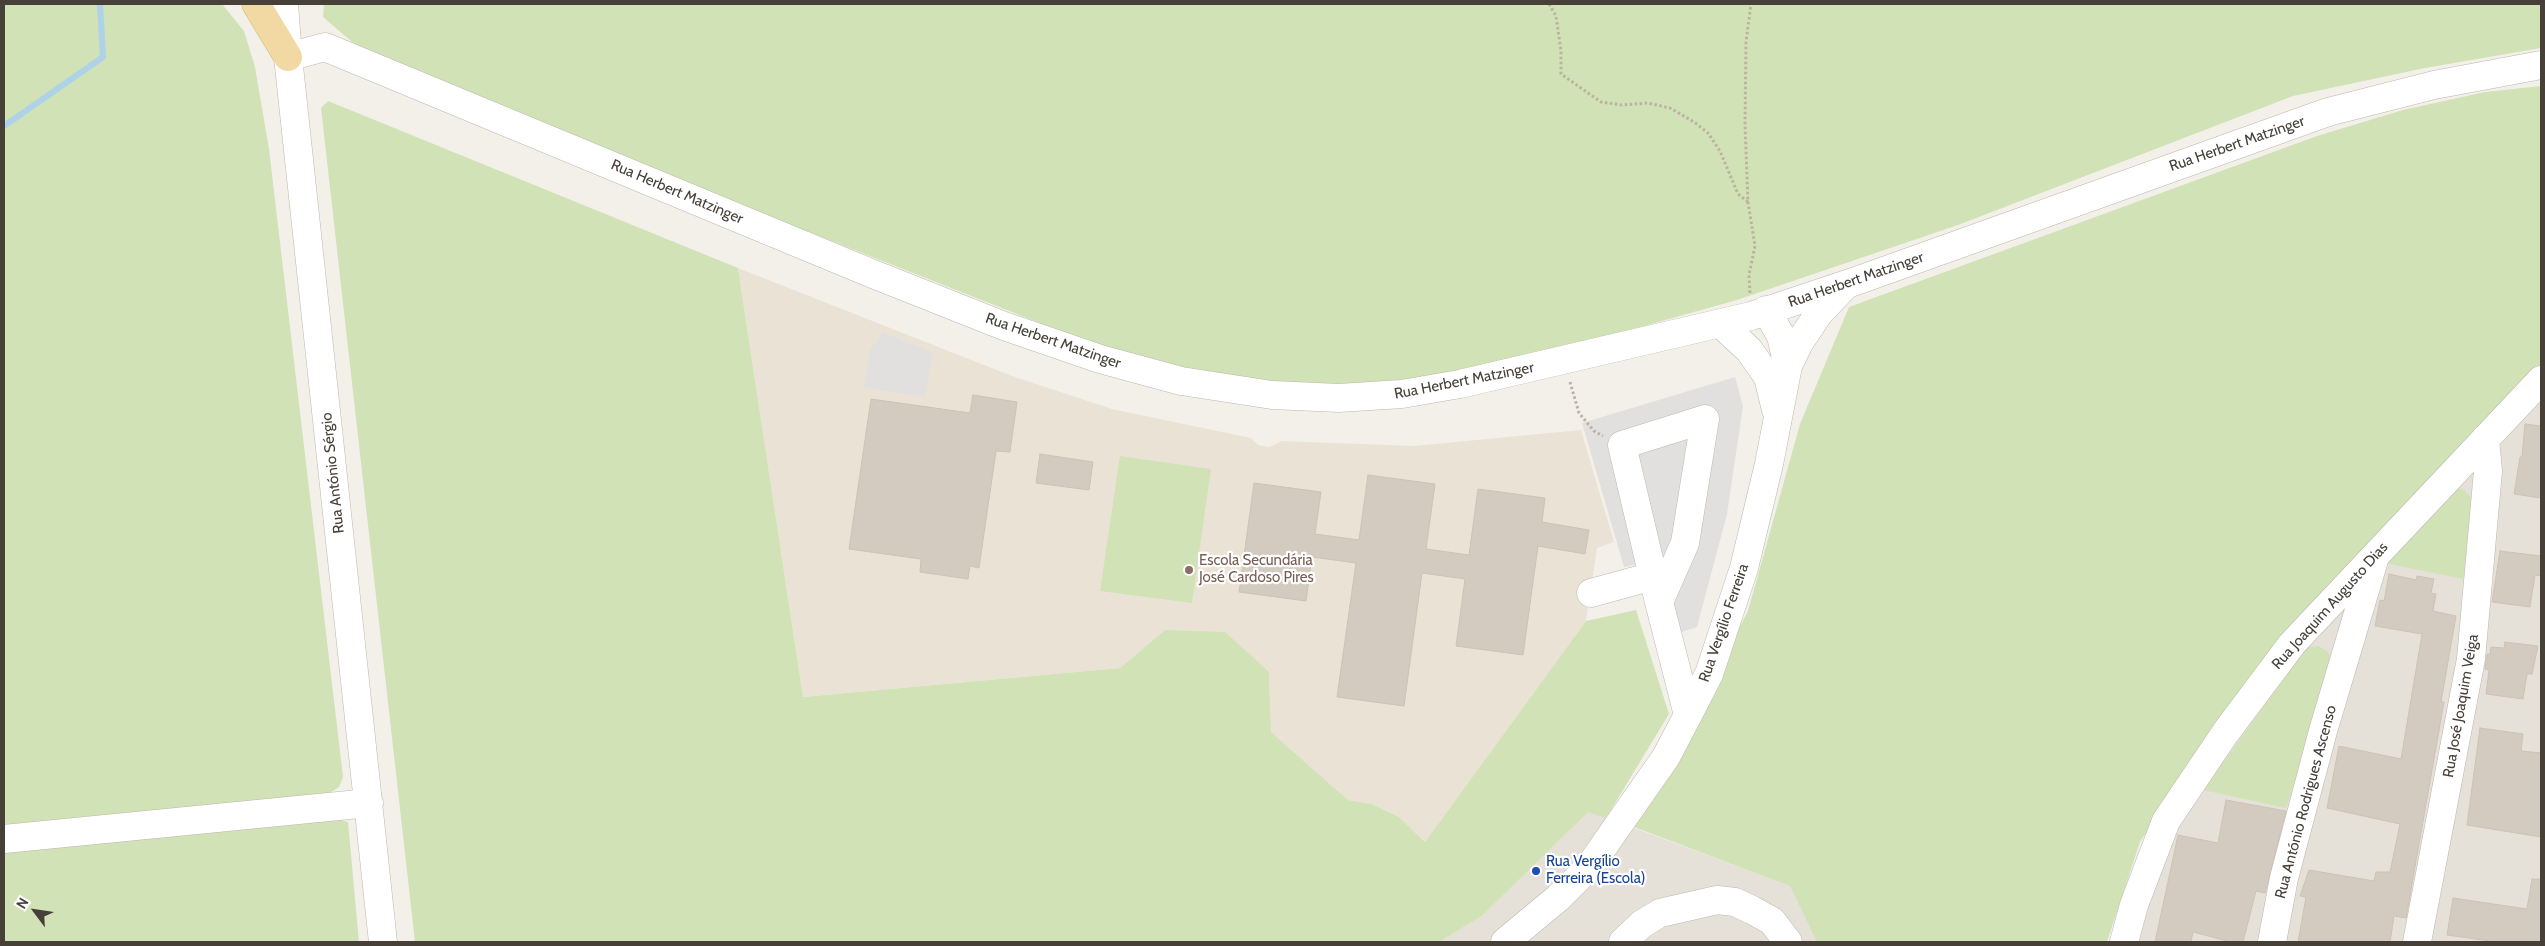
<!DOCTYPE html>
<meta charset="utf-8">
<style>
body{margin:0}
#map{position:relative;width:2545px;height:946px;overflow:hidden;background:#f3f0ea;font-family:Cabin,sans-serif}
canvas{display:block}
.frame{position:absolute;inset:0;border:5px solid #464039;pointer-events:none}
.north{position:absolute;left:10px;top:886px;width:50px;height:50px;-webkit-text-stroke:4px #fff;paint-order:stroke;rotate:301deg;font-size:14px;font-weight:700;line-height:20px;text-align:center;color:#464039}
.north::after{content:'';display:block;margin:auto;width:18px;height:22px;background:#464039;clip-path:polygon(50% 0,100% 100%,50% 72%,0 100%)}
</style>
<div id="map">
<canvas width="2545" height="946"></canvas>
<div class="frame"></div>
<div class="north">N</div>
</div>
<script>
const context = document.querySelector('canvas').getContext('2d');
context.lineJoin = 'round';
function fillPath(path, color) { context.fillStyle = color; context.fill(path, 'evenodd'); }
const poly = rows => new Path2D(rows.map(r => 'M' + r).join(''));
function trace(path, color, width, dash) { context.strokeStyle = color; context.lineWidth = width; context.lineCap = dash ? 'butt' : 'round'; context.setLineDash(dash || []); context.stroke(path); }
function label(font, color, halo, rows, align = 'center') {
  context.font = font + ' Cabin,sans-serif'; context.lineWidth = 4.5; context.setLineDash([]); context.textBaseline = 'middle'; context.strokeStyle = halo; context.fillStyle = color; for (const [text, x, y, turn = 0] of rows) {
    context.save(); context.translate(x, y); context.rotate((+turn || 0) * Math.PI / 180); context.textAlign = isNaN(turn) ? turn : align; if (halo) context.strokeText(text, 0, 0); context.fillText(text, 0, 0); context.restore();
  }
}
const residential = poly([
 [2541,368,2541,942,2133,942,2177,820,2199,786,2246,681],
 [1588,811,1791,886,1818,942,1439,942,1482,916]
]);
const education = poly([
 [738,268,1012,376,1112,409,1251,438,1258,445,1270,447,1281,441,1414,446,1581,430,1614,542,1597,548,1586,621,1425,842,1399,817,1372,804,1348,800,1271,732,1269,672,1165,630,1120,668,803,697]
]);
const green = poly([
 [4,4,222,4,244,31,255,67,269,149,343,777,339,787,325,796,4,830],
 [324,4,2541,4,2541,48,2425,68,2293,96,1958,225,1737,300,1615,334,1436,376,1348,385,1252,380,1156,363,1060,331,804,230,359,48,323,17],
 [2541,86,2541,368,2246,681,2140,842,2107,942,1817,942,1790,886,1634,827,1748,611,1800,424,1849,307,2317,136,2403,110,2485,92],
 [328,101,738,268,803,697,1120,668,1165,630,1225,632,1269,672,1271,732,1348,800,1372,804,1399,817,1425,842,1586,621,1636,610,1669,714,1606,818,1588,812,1482,916,1439,942,415,942,321,108],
 [1120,456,1211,469,1192,603,1100,591],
 [2451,487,2464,490,2474,500,2463,579,2384,563],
 [2318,646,2327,651,2333,661,2286,808,2203,790,2307,647],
 [334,818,348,822,359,942,4,942,4,850]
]);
const parking = poly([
 [882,332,933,352,925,397,864,388,870,348,878,341],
 [1735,377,1743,406,1727,514,1697,627,1663,638,1637,564,1624,567,1582,423]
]);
const stream = poly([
 [4,126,103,57,100,4]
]);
const building = poly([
 [973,395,1017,402,1010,452,996,451,979,568,970,566,968,579,920,572,921,559,849,549,871,399,970,413,973,395],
 [2525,424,2541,426,2541,498,2514,494,2520,457,2522,457,2525,424],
 [1040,454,1093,462,1089,490,1036,483,1040,454],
 [1368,475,1435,484,1426,549,1469,555,1478,489,1545,498,1542,522,1589,530,1585,554,1538,546,1523,655,1456,646,1465,579,1422,573,1404,706,1337,697,1356,563,1312,557,1306,601,1239,592,1254,483,1321,492,1315,534,1359,540,1368,475],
 [2500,551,2541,556,2541,576,2535,575,2530,607,2492,602,2500,551],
 [2389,574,2416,580,2417,576,2434,579,2431,593,2436,594,2433,611,2456,616,2441,702,2444,702,2406,918,2394,916,2390,942,2298,942,2306,897,2300,896,2309,870,2374,881,2376,872,2390,872,2400,824,2327,808,2339,746,2401,759,2422,634,2375,626,2380,600,2384,601,2389,574],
 [2505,642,2538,646,2532,674,2527,674,2523,699,2486,694,2489,670,2485,669,2487,654,2490,654,2491,647,2504,648,2505,642],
 [2480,728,2523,734,2521,751,2541,753,2541,837,2467,825,2480,728],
 [2226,800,2286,811,2265,893,2256,891,2243,942,2231,942,2193,932,2191,942,2155,942,2178,835,2218,843,2226,800],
 [2532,879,2541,879,2541,942,2497,942,2447,935,2453,898,2527,909,2532,879]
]);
const path = poly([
 [1549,4,1556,16,1561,51,1561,74,1601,102,1622,105,1648,103,1670,108,1694,122,1708,133,1720,151,1738,194,1748,202],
 [1750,293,1749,275,1755,246,1748,202,1745,124,1746,42,1751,4],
 [1570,382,1579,413,1594,431,1603,436]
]);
const minor = poly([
 [284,4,288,57,383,942],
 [288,57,325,47,873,274,1004,326,1100,359,1181,381,1272,395,1339,398,1402,394,1460,384,1751,316,1856,281,2328,112,2434,85,2541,65],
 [1766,310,1781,336,1788,366],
 [1721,324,1749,350,1768,377,1776,410],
 [1591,593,1653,576],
 [1659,602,1685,543,1705,419,1622,445,1659,602,1688,715],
 [4,839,369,803],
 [1505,942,1558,898,1589,867,1666,757,1688,715,1709,674,1744,568,1769,464,1788,366,1799,343,1819,313,1844,287],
 [1623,942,1642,924,1660,913,1717,900,1735,902,1752,910,1772,921,1788,942],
 [2124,942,2134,905,2166,821,2226,732,2292,644,2541,380],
 [2272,942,2284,878,2323,731,2374,560],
 [2417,942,2471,659,2488,471,2485,439]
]);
const major = poly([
 [256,4,288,57]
]);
const markers = [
 [1189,570,5,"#8d6e63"],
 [1536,871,5,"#1a4fb4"]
];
const streetNames = [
 ["Rua Herbert Matzinger",2237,144,-19],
 ["Rua Herbert Matzinger",677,192,23],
 ["Rua Herbert Matzinger",1856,280,-19],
 ["Rua Herbert Matzinger",1053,341,19],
 ["Rua Herbert Matzinger",1464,381,-11],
 ["Rua António Sérgio",333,473,-96],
 ["Rua Joaquim Augusto Dias",2330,606,-48],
 ["Rua Vergílio Ferreira",1724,623,-71],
 ["Rua José Joaquim Veiga",2461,706,-80],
 ["Rua António Rodrigues Ascenso",2306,802,-75]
];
const educationNames = [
 ["Escola Secundária",1199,561],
 ["José Cardoso Pires",1199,578]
];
const transitNames = [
 ["Rua Vergílio",1546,862],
 ["Ferreira (Escola)",1546,879]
];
fillPath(residential, '#e6e1d8');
fillPath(education, '#eae3d5');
fillPath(green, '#d1e2b7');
fillPath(parking, '#e2e0de');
trace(stream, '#aed2e8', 6);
fillPath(building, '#d3cbc0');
trace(building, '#cdc3b4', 1);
trace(minor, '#bdb7ad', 29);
trace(major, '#d6b575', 29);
trace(path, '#bdb2a0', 3, [2.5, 2.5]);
trace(minor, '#fff', 28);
trace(major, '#f2d9a3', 28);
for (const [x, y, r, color] of markers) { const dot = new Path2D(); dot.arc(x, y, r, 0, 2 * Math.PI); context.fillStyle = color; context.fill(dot); trace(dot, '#fff', 2); }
label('15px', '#464039', '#fff', streetNames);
label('15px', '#785e54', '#fff', educationNames, 'left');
label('15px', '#164399', '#fff', transitNames, 'left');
</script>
